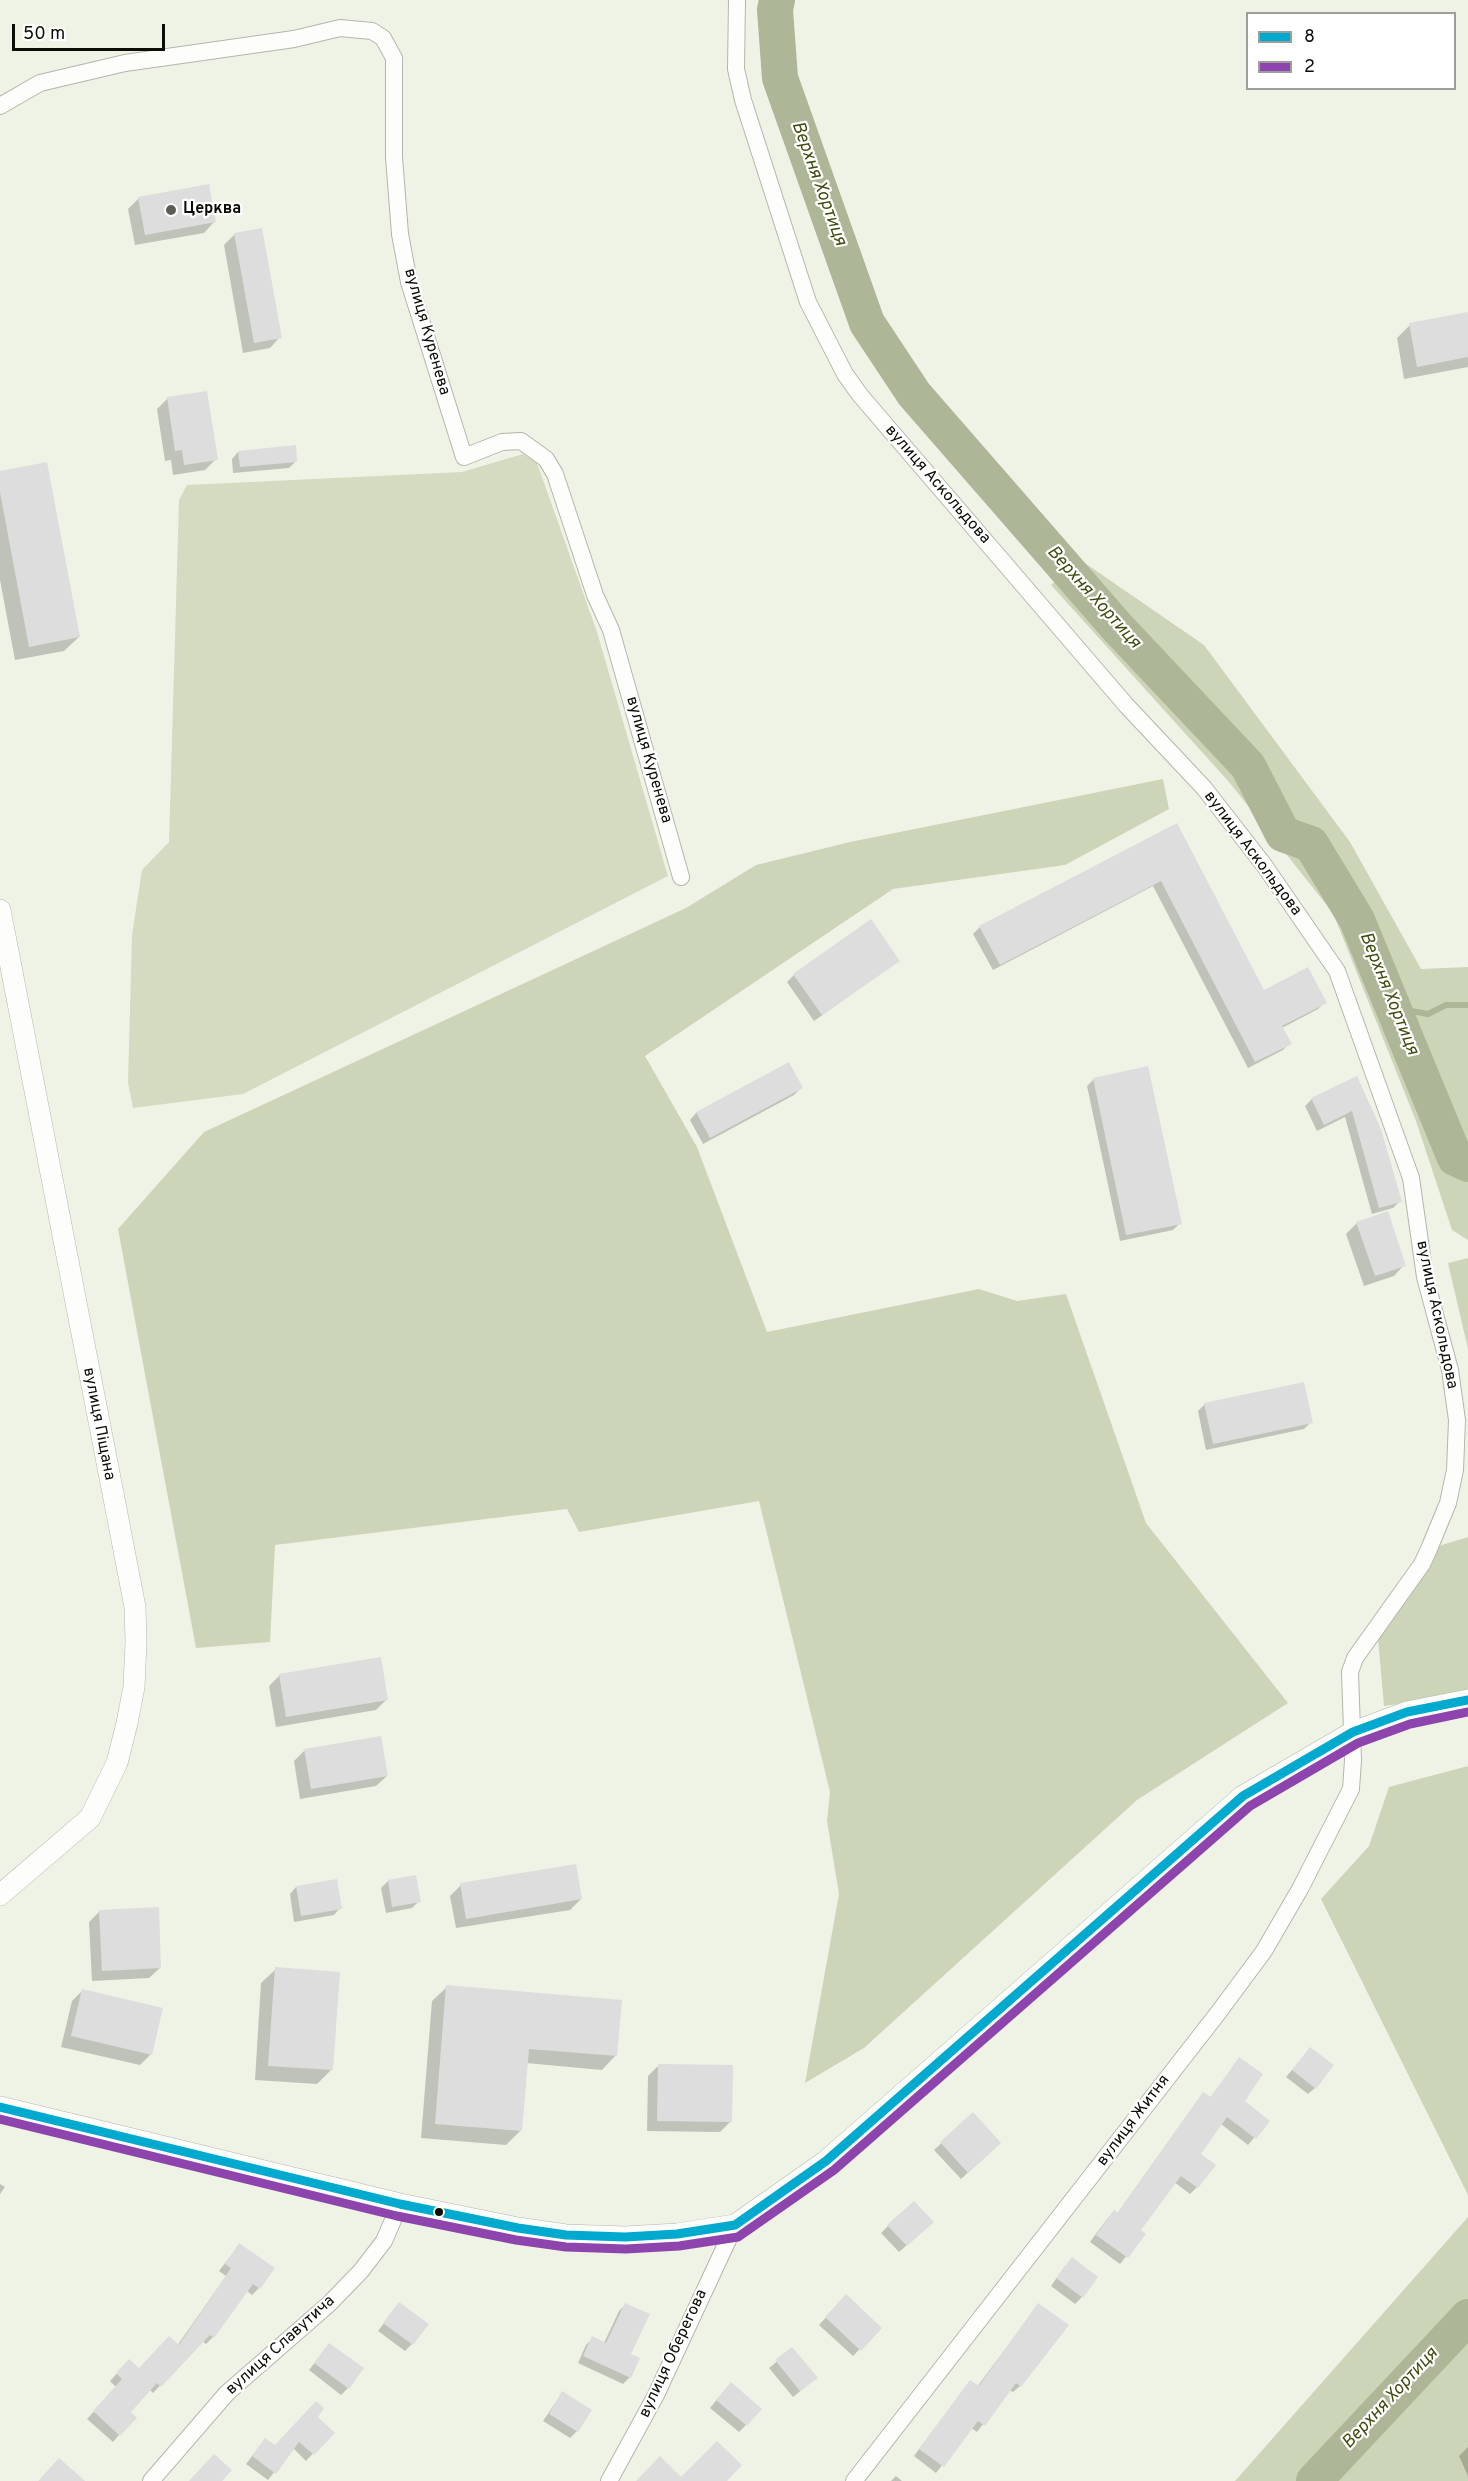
<!DOCTYPE html>
<meta charset="utf-8">
<style>
body{margin:0}
#map{position:relative;width:1468px;height:2481px;overflow:hidden;background:#eff3e6;font-family:Overpass,sans-serif}
canvas{display:block}
.legend{position:absolute;left:1246px;top:12px;width:210px;height:78px;box-sizing:border-box;background:#fff;border:2px solid #9d9e9b;margin:0;padding:8px 10px;list-style:none;font-size:18px;color:#0b0d06}
.legend li{display:flex;align-items:center;gap:12px;height:30px}
.legend b{width:30px;border:2px solid #9d9e9b}
.scale{position:absolute;left:12px;top:24px;width:153px;height:27px;box-sizing:border-box;border:3px solid #0b0d06;border-top:0;padding-left:8px;font-size:18px;line-height:21px;white-space:nowrap;color:#0b0d06;-webkit-text-stroke:4px #fff;paint-order:stroke}
</style>
<div id="map">
<canvas width="1468" height="2481"></canvas>
<ul class="legend">
<li><b style="height:8px;background:#00a9ce"></b>8</li>
<li><b style="height:8px;background:#8e44ad"></b>2</li>
</ul>
<div class="scale">50 m</div>
</div>
<script>
const context = document.querySelector('canvas').getContext('2d');
context.lineJoin = 'round';
function fillPath(path, color) { context.fillStyle = color; context.fill(path, 'evenodd'); }
const poly = rows => new Path2D(rows.map(r => 'M' + r).join(''));
function trace(path, color, width, dash) { context.strokeStyle = color; context.lineWidth = width; context.lineCap = dash ? 'butt' : 'round'; context.setLineDash(dash || []); context.stroke(path); }
function label(font, color, halo, rows, align = 'center') {
  context.font = font + ' Overpass,sans-serif'; context.lineWidth = 4.5; context.setLineDash([]); context.textBaseline = 'middle'; context.strokeStyle = halo; context.fillStyle = color; for (const [text, x, y, turn = 0] of rows) {
    context.save(); context.translate(x, y); context.rotate((+turn || 0) * Math.PI / 180); context.textAlign = isNaN(turn) ? turn : align; if (halo) context.strokeText(text, 0, 0); context.fillText(text, 0, 0); context.restore();
  }
}
const green = poly([
 [523,454,537,463,597,632,668,876,243,1094,133,1108,128,1083,132,935,142,870,169,842,179,500,187,485,462,472]
]);
const forest = poly([
 [1079,559,1204,645,1350,842,1421,969,1468,967,1468,1240,1452,1230,1416,1121,1333,913,1229,782,1051,585],
 [1163,779,1169,809,1065,865,893,889,645,1056,697,1147,767,1332,979,1289,1017,1301,1066,1294,1146,1523,1288,1703,1137,1800,864,2048,805,2083,839,1894,827,1821,830,1792,759,1501,579,1532,567,1509,275,1545,270,1642,196,1648,118,1229,204,1132,686,908,756,865,850,842],
 [1468,1258,1468,1349,1448,1263],
 [1468,1537,1468,1694,1384,1706,1377,1627,1429,1549],
 [1468,1766,1468,2195,1321,1899,1369,1846,1389,1787],
 [1468,2217,1468,2481,1235,2481]
]);
const shadow = poly([
 [139,198,214,222,204,233,135,245,128,209],
 [235,234,280,337,270,348,243,353,224,245],
 [1468,314,1468,367,1404,379,1397,338,1410,325],
 [168,398,216,459,205,470,173,475,171,460,165,461,157,409],
 [238,452,296,461,289,468,233,473,232,459],
 [0,472,79,637,64,651,15,660,0,580],
 [1176,825,1263,992,1325,1002,1318,1009,1282,1028,1290,1043,1283,1050,1248,1068,1153,886,993,970,973,934,980,927],
 [898,961,814,1021,787,982,794,975],
 [788,1064,801,1088,794,1095,703,1144,690,1120,696,1113],
 [1356,1078,1400,1201,1393,1208,1372,1214,1345,1117,1317,1131,1305,1106,1312,1099],
 [1094,1079,1180,1223,1173,1230,1120,1241,1087,1086],
 [1357,1223,1404,1265,1394,1276,1364,1286,1346,1234],
 [1205,1404,1311,1422,1304,1429,1206,1450,1198,1411],
 [280,1675,387,1699,376,1710,276,1727,269,1686],
 [305,1750,387,1776,376,1786,300,1799,294,1761],
 [388,1881,419,1901,412,1908,386,1913,381,1888],
 [461,1885,581,1899,570,1910,456,1928,450,1896],
 [296,1887,340,1908,334,1915,294,1922,290,1894],
 [100,1911,160,1968,149,1978,92,1981,89,1922],
 [276,1969,332,2069,317,2084,255,2080,261,1983],
 [447,1987,616,2055,602,2070,526,2063,521,2130,506,2145,421,2138,432,2001],
 [83,1990,151,2054,140,2065,61,2047,72,2001],
 [1310,2049,1315,2088,1308,2094,1286,2077],
 [1239,2059,1243,2101,1268,2121,1248,2145,1221,2124,1198,2154,1197,2187,1190,2194,1174,2182,1139,2230,1144,2234,1120,2264,1090,2242,1107,2219,1114,2212,1117,2214,1197,2101,1203,2094,1210,2098],
 [658,2066,730,2122,720,2132,647,2131,648,2076],
 [973,2114,993,2150,961,2179,934,2150],
 [0,2184,5,2187,0,2194],
 [888,2226,925,2229,899,2252,881,2233],
 [239,2245,259,2288,252,2295,246,2290,213,2337,206,2344,202,2341,153,2393,149,2389,129,2412,119,2435,113,2442,87,2419,116,2387,110,2381,122,2368,139,2370,177,2346,226,2276,219,2271],
 [1065,2266,1082,2297,1075,2304,1051,2286],
 [846,2296,880,2328,853,2356,819,2325],
 [399,2304,412,2344,405,2351,378,2331],
 [626,2304,630,2377,623,2384,578,2363,586,2345,593,2338,604,2343,619,2311],
 [1038,2305,1020,2386,1013,2392,1009,2390,977,2432,971,2428,936,2473,914,2456,964,2389,977,2387],
 [329,2345,348,2388,341,2395,309,2370],
 [792,2349,809,2384,793,2397,769,2368],
 [724,2391,746,2425,739,2432,710,2408],
 [562,2393,577,2431,570,2438,543,2421],
 [316,2417,332,2433,306,2461,293,2448,268,2480,246,2464,259,2447,275,2447],
 [1468,2447,1468,2476,1459,2456],
 [896,2476,902,2481,891,2481]
]);
const stream = poly([
 [1395,1008,1428,1014,1446,1005,1468,1005]
]);
const river = poly([
 [777,0,775,10,780,78,867,323,914,394,1117,627,1248,766,1283,834,1311,844,1357,920,1455,1158,1468,1164],
 [1314,2481,1468,2317]
]);
const building = poly([
 [209,184,216,222,145,235,138,197],
 [262,228,282,338,254,343,234,233],
 [1468,312,1468,357,1417,367,1409,323],
 [207,391,218,460,184,465,182,450,175,451,167,397],
 [296,445,297,462,240,467,238,451],
 [47,462,80,637,29,647,0,492,0,471],
 [1177,823,1264,990,1308,967,1327,1003,1282,1026,1292,1044,1255,1062,1161,881,1000,965,979,926],
 [871,919,900,961,822,1015,793,974],
 [789,1062,803,1088,710,1138,696,1112],
 [1148,1066,1182,1224,1126,1235,1093,1078],
 [1357,1076,1381,1129,1402,1202,1379,1208,1352,1111,1324,1125,1311,1098],
 [1388,1211,1406,1266,1375,1276,1356,1222],
 [1304,1382,1313,1423,1213,1444,1204,1403],
 [381,1657,388,1700,286,1717,279,1674],
 [381,1736,388,1776,311,1789,304,1749],
 [576,1864,582,1899,466,1919,460,1883],
 [416,1875,421,1902,392,1907,388,1880],
 [337,1879,342,1909,301,1916,296,1886],
 [159,1907,161,1968,102,1971,99,1910],
 [275,1967,340,1972,333,2070,268,2066],
 [446,1985,622,2000,617,2056,529,2049,522,2131,435,2124],
 [82,1989,163,2008,152,2055,71,2036],
 [1310,2047,1334,2065,1316,2089,1292,2070],
 [1239,2057,1263,2074,1245,2101,1270,2121,1256,2139,1227,2117,1201,2154,1216,2165,1198,2188,1181,2176,1141,2230,1146,2234,1128,2258,1096,2235,1114,2210,1118,2213,1203,2092,1211,2097],
 [658,2064,733,2065,732,2122,657,2121],
 [973,2112,1001,2143,968,2173,940,2142],
 [914,2201,934,2222,907,2246,887,2225],
 [239,2243,275,2268,260,2289,253,2284,214,2338,210,2335,161,2387,157,2383,131,2412,137,2418,120,2436,93,2411,122,2379,116,2373,129,2359,139,2368,169,2336,179,2345,231,2268,225,2264],
 [1072,2257,1098,2277,1083,2298,1056,2278],
 [846,2294,882,2328,861,2351,825,2317],
 [399,2302,429,2324,413,2345,383,2323],
 [625,2303,650,2314,631,2354,640,2358,631,2378,583,2356,592,2336,606,2343],
 [1038,2303,1069,2325,1021,2387,1016,2383,985,2426,978,2421,944,2467,919,2449,970,2380,979,2386],
 [329,2343,364,2368,349,2389,314,2363],
 [792,2347,818,2378,800,2391,775,2360],
 [731,2382,762,2409,747,2426,716,2400],
 [562,2391,592,2410,578,2432,549,2414],
 [316,2401,324,2408,318,2417,335,2433,314,2455,299,2442,276,2474,252,2456,265,2438,275,2445],
 [717,2441,742,2465,727,2481,636,2481,660,2456,681,2477],
 [214,2454,232,2470,222,2481,189,2481],
 [59,2458,85,2481,38,2481]
]);
const minor = poly([
 [737,0,736,69,743,100,808,302,845,374,860,395,1126,705,1204,788,1264,865,1337,971,1411,1178,1425,1277,1450,1370,1457,1420,1455,1470,1448,1503,1429,1549,1422,1564,1355,1658,1350,1672,1353,1760,1351,1789,1300,1889,1264,1951,1218,2013,854,2481],
 [0,106,40,83,125,63,294,39,340,28,372,31,383,38,394,58,394,157,400,234,409,282,464,457,502,442,521,441,546,459,555,474,595,595,611,630,681,877],
 [151,2481,227,2393,329,2304,361,2271,384,2241,400,2204],
 [609,2481,656,2395,735,2225]
]);
const tertiary = poly([
 [0,910,135,1607,136,1642,134,1687,127,1723,117,1763,90,1818,0,1895],
 [0,2107,400,2204,518,2228,566,2235,625,2237,677,2234,735,2225,826,2161,1243,1796,1353,1732,1407,1712,1468,1700]
]);
const bus1 = poly([
 [0,2107,400,2204,518,2228,566,2235,625,2237,677,2234,735,2225,826,2161,1243,1796,1353,1732,1407,1712,1468,1700]
]);
const bus2 = poly([
 [0,2119,397,2216,516,2240,566,2247,626,2249,679,2246,738,2237,834,2170,1250,1806,1358,1743,1410,1724,1468,1712]
]);
const markers = [
 [171,210,6,"#5b5e54"],
 [439,2212,5,"#0b0d06"]
];
const poiNames = [
 ["Церква",183,210]
];
const streetNames = [
 ["вулиця Куренева",426,332,74],
 ["вулиця Аскольдова",937,485,49],
 ["вулиця Куренева",648,760,74],
 ["вулиця Аскольдова",1252,854,53],
 ["вулиця Аскольдова",1436,1315,78],
 ["вулиця Піщана",98,1424,79],
 ["вулиця Житня",1134,2121,-53],
 ["вулиця Славутича",281,2346,-42],
 ["вулиця Оберегова",674,2354,-65]
];
const waterNames = [
 ["Верхня Хортиця",818,184,70],
 ["Верхня Хортиця",1093,598,48],
 ["Верхня Хортиця",1388,994,68],
 ["Верхня Хортиця",1391,2399,-47]
];
fillPath(green, '#d4dbc1');
fillPath(forest, '#cdd5b9');
fillPath(shadow, '#0003');
trace(stream, '#aeb698', 6);
trace(river, '#aeb698', 36);
fillPath(building, '#dcdddc');
trace(minor, '#b4b6ad', 18);
trace(tertiary, '#b4b6ad', 22);
trace(minor, '#fdfdfb', 16);
trace(tertiary, '#fdfdfb', 21);
trace(bus1, '#00a9ce', 9);
trace(bus2, '#8e44ad', 9);
for (const [x, y, r, color] of markers) { const dot = new Path2D(); dot.arc(x, y, r, 0, 2 * Math.PI); context.fillStyle = color; context.fill(dot); trace(dot, '#fff', 2); }
label('bold 16px', '#0b0d06', '#fff', poiNames, 'left');
label('16px', '#0b0d06', '#fff', streetNames);
label('italic 18px', '#414d0f', '#fff', waterNames);
</script>
